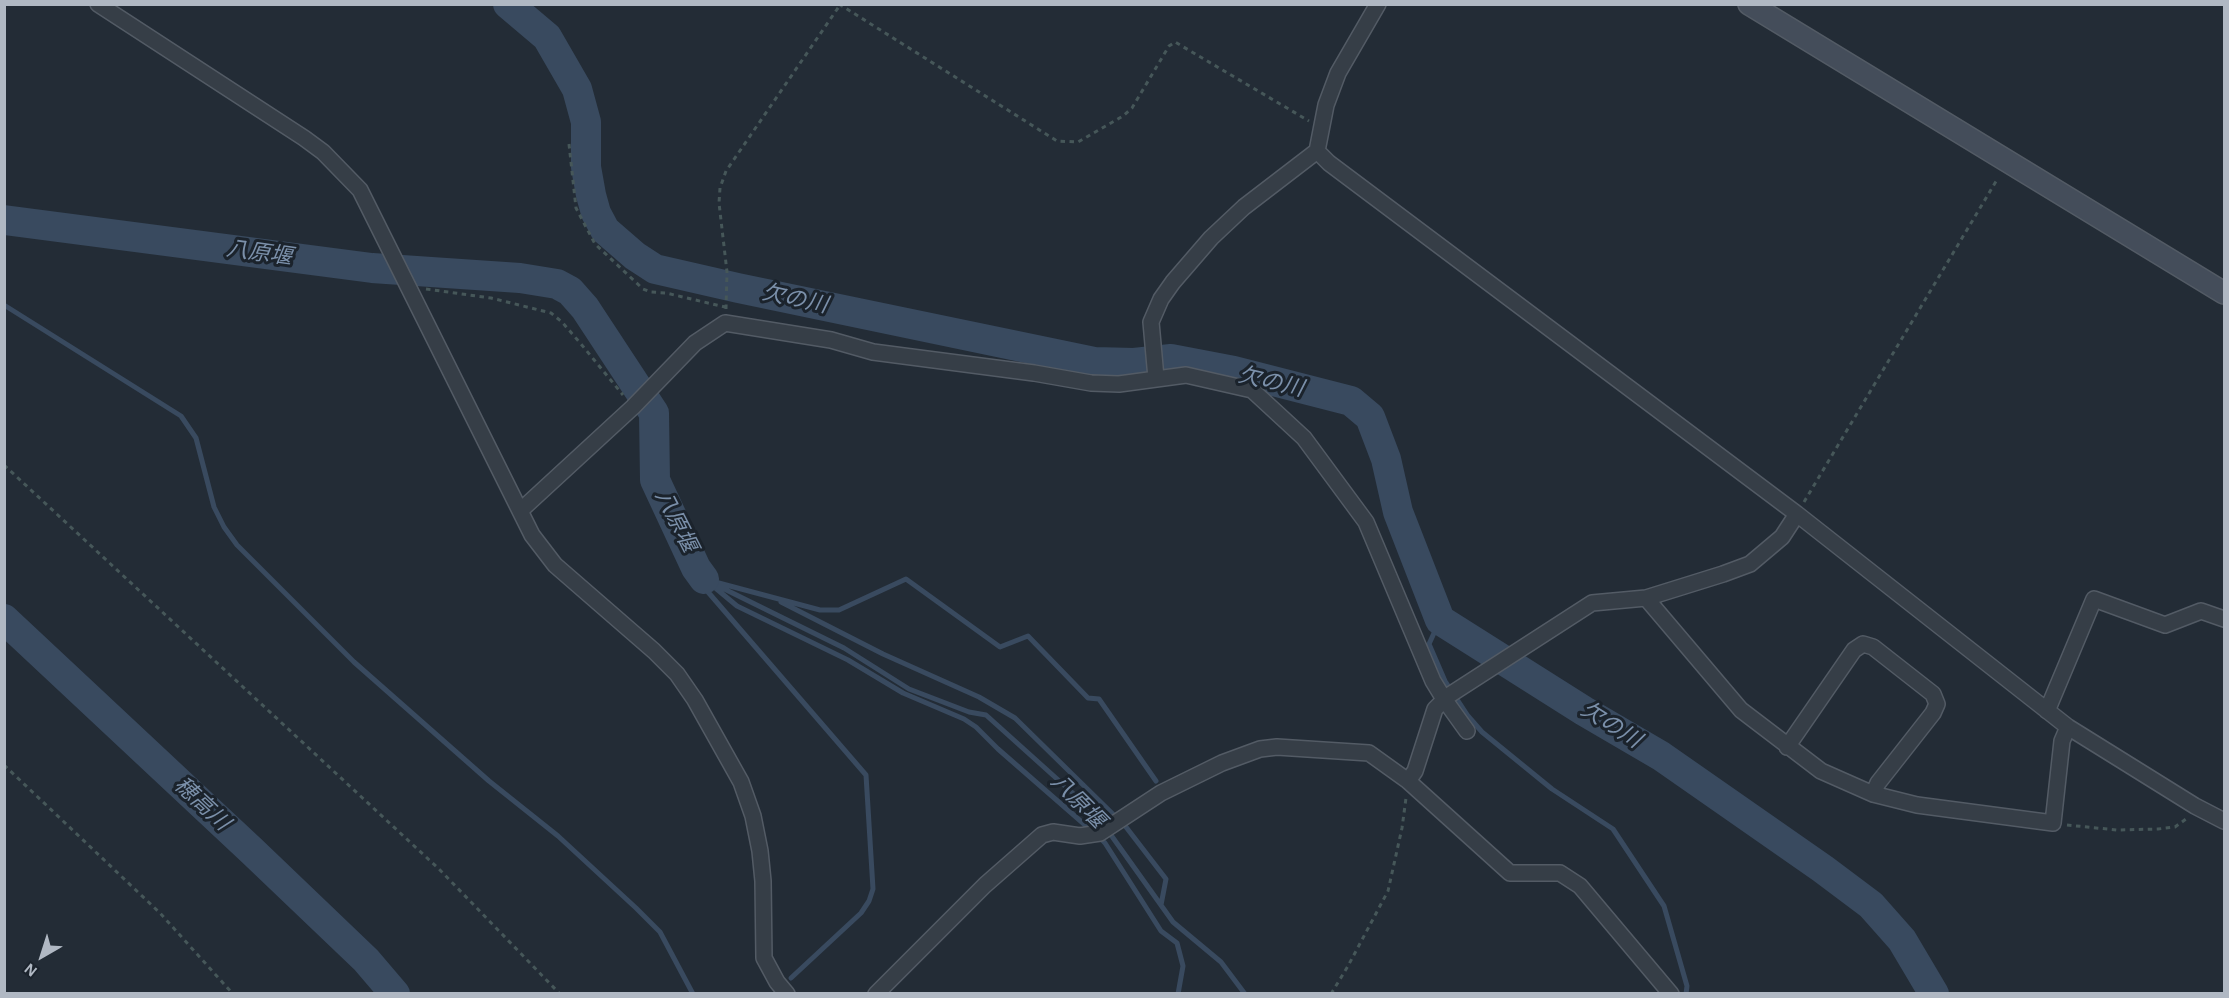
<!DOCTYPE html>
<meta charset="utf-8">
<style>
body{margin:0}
#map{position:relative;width:2229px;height:998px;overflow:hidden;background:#232c36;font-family:"Alegreya Sans",sans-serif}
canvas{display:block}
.frame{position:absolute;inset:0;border:6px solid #b0b8c3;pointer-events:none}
.north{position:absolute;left:12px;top:926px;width:60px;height:60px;-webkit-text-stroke:4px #1b232c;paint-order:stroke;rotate:219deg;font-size:16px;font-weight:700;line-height:24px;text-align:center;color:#b0b8c3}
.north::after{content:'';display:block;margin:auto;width:21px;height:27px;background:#b0b8c3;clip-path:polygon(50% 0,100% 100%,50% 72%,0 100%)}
</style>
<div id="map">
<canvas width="2229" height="998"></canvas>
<div class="frame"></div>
<div class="north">N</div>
</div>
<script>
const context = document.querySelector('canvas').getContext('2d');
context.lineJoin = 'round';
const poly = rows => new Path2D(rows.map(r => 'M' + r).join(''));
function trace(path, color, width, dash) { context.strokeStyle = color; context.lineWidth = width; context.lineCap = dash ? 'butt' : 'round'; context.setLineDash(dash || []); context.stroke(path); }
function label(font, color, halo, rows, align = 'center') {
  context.font = font + ' "Alegreya Sans","Noto Sans JP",sans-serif'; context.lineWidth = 6; context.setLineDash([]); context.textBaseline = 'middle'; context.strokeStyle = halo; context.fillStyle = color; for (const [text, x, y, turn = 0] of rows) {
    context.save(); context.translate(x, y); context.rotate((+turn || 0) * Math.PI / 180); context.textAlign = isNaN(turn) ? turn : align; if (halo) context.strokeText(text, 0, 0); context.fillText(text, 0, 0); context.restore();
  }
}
const stream = poly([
 [4,305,181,416,196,438,214,507,224,527,237,545,354,662,489,781,558,836,636,908,660,932,693,994],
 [704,579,844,648,909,689,969,712,986,715,1096,814,1173,922,1221,962,1245,994],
 [704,579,708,592,866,775,873,889,869,901,861,913,791,978],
 [715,582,820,610,839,610,906,579,1000,647,1028,636,1088,698,1099,699,1156,781],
 [713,586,737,606,848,660,903,693,964,719,976,727,998,749,1092,831],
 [781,602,883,654,979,697,1015,718,1126,827,1166,879,1161,905],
 [1440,620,1429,644,1445,681,1468,716,1482,732,1552,789,1613,829,1664,906,1687,986,1686,994],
 [1099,837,1105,843,1161,931,1177,943,1183,966,1178,994]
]);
const river = poly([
 [508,4,547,37,577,89,586,122,586,167,591,195,596,213,605,230,635,256,655,269,738,288,1094,362,1134,363,1171,359,1234,371,1351,401,1370,417,1386,459,1398,512,1440,620,1584,711,1661,756,1823,869,1871,905,1902,940,1934,994],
 [4,220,372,268,520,278,557,284,570,291,585,308,654,413,655,480,696,568,704,579],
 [4,619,252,851,366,960,395,994]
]);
const path = poly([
 [839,4,1057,141,1078,142,1123,116,1132,108,1169,46,1175,42,1309,121],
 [569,144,576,208,595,244,643,289,651,292,666,293,725,307],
 [426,289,491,298,551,313,562,322,581,344,623,395],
 [726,309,727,272,719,203,720,188,726,171,840,5],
 [4,465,439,869,560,994],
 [1804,502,1998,178],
 [4,765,160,913,233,994],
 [2067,825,2117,830,2158,829,2175,827,2186,819],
 [1331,994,1348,966,1388,891,1402,828,1406,798]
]);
const street = poly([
 [98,4,304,138,323,152,360,190,532,535,555,565,654,651,677,674,695,700,741,782,753,816,760,851,763,881,764,958,777,982,787,994],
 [1317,151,1329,163,1797,514,2068,727,2195,806,2224,821],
 [1156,378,1151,322,1161,299,1173,282,1211,238,1244,207,1317,151,1326,105,1338,73,1378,4],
 [520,511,633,407,695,343,725,323,831,340,873,352,1034,373,1091,383,1119,384,1186,375,1252,390,1304,438,1366,522,1433,681,1444,699,1467,731],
 [1646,598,1741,710,1821,771,1873,794,1917,805,2053,823,2062,741,2068,727],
 [2047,711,2094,599,2165,625,2201,611,2224,619],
 [1787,747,1854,650,1863,644,1873,647,1933,694,1937,704,1933,713,1878,783,1873,794],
 [1408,781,1415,771,1435,709,1448,696,1592,603,1646,598,1723,574,1750,564,1782,537,1797,514],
 [876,994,985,885,1042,835,1053,832,1080,836,1100,833,1161,793,1222,763,1260,749,1277,747,1369,753,1408,781,1510,873,1560,873,1580,886,1671,994]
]);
const secondary = poly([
 [1749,4,2224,293]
]);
const waterNames = [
 ["八原堰",259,253,8],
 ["欠の川",795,299,12],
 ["欠の川",1271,382,13],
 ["八原堰",676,521,63],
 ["欠の川",1611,725,32],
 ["八原堰",1078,801,45],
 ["穂高川",202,804,43]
];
trace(stream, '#394a5f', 5);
trace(river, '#394a5f', 30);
trace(street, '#535b65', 18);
trace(secondary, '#535b65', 24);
trace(path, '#465759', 3, [4.5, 4.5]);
trace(street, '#363e47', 15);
trace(secondary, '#444d5a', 21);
label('italic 22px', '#7b90aa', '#1b232c', waterNames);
</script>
